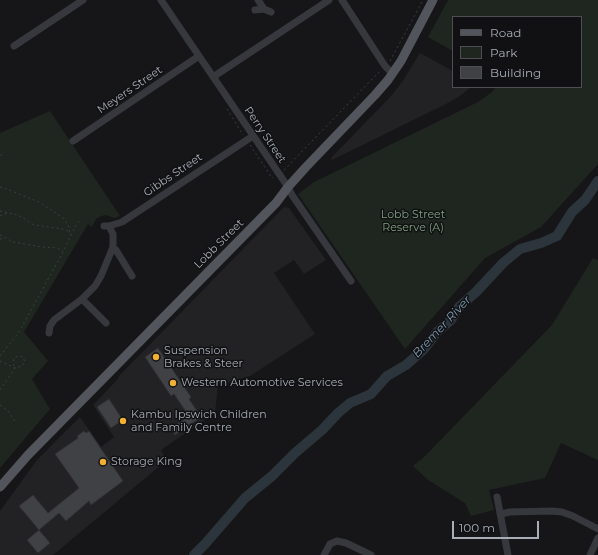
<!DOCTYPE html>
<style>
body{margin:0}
#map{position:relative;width:598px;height:555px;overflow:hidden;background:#161618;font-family:Montserrat,sans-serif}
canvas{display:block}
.legend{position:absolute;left:452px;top:16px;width:130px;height:72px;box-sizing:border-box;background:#111113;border:1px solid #4d4f55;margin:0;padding:5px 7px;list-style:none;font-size:12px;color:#a8adb8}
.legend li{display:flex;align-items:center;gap:8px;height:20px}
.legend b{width:20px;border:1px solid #4d4f55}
.scale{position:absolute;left:452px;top:521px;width:87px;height:18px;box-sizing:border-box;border:2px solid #a8adb8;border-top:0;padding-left:5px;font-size:12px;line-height:14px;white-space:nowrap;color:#a8adb8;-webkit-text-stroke:3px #111113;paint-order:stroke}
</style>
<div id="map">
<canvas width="598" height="555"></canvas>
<ul class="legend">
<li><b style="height:5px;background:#53555c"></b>Road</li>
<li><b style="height:11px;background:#1e261f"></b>Park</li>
<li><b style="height:11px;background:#404145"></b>Building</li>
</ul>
<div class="scale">100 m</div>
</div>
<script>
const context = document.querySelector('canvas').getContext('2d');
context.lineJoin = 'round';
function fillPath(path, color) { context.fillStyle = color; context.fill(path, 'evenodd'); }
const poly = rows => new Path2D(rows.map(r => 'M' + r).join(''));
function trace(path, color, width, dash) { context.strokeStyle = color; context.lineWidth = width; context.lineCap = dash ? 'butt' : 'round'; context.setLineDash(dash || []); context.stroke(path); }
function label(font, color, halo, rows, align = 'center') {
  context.font = font + ' Montserrat,sans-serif'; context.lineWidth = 3; context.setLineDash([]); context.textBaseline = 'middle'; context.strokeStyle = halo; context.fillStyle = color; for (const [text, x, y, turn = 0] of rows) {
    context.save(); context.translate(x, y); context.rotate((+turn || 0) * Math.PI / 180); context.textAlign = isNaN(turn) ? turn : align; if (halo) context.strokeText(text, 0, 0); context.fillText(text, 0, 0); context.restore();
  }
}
const built = poly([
 [420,53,453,71,453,87,471,87,460,96,446,104,332,160,331,158,392,95,402,82],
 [284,207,289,208,326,260,304,274,294,260,274,273,315,334,250,376,218,385,215,413,161,450,167,460,53,555,0,555,0,511,37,460,80,417,101,447,114,437,93,405,117,380,120,375]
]);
const green = poly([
 [448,0,598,0,598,164,541,227,485,258,405,349,298,194,314,182,478,102,492,92,496,87,581,87,581,17,453,17,453,51,428,37],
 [50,111,120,216,115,218,106,215,101,216,96,219,92,227,88,224,24,332,48,361,32,379,50,409,0,468,0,133],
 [593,258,598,260,598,460,561,443,545,478,489,490,494,510,471,516,465,503,428,480,413,466,424,457,552,325]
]);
const stream = poly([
 [0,155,2,155]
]);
const river = poly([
 [194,555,205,544,245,498,272,476,295,453,322,430,338,413,350,403,371,394,387,376,406,365,424,349,438,331,451,320,459,307,476,292,503,263,520,249,541,243,557,236,572,212,585,200,598,181]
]);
const building = poly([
 [158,348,191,397,189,399,201,417,175,435,171,428,189,416,174,394,171,396,145,357,158,348],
 [109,399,123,420,111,428,97,407,109,399],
 [84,431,86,433,89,431,123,481,91,505,89,501,66,521,59,513,39,530,19,506,33,495,48,513,79,488,55,454,78,438,77,436,84,431],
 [39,530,50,543,38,553,27,540,39,530]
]);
const path = poly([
 [390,61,423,0],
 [227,109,243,135],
 [250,145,272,178,273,177],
 [284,170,381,70],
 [0,187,7,189,41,203,63,218,69,227,70,235],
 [0,211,18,215,34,225,63,229,68,231,69,233],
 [0,216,8,213],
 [0,235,13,242,42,247,58,248,63,251],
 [0,239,4,238],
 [0,356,19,332,63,252,76,225,81,219],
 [0,361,15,368,22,366,25,362,23,357,18,356,14,358,13,363,15,368],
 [0,390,15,368],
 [0,405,8,411,16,423]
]);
const minor = poly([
 [161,0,288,187,292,195,351,281],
 [258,0,264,9],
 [342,0,385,66,393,74],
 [255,10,264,9,271,12],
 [14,46,83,0],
 [213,77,329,0],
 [73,141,199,56],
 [104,226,109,226,122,222,253,136],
 [112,249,116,250,132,276],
 [82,299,106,323],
 [49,333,50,326,54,320,82,299,95,286,101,276,113,247,113,234,109,226],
 [497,497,508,555],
 [501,514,510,512,552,511,562,512,573,516,598,529],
 [324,555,330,544,337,541,346,543,371,555],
 [590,555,598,538]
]);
const major = poly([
 [0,487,28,455,276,203,288,187,306,167,375,95,388,80,401,61,433,0]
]);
const markers = [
 [156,357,4,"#f2b134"],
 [173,383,4,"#f2b134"],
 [123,421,4,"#f2b134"],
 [103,462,4,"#f2b134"]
];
const streetNames = [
 ["Meyers Street",130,90,-34],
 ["Perry Street",265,135,56],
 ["Gibbs Street",173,175,-34],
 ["Lobb Street",219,244,-45]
];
const parkNames = [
 ["Lobb Street",413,215],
 ["Reserve (A)",413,228]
];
const poiNames = [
 ["Suspension",164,351],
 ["Brakes & Steer",164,364],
 ["Western Automotive Services",181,383],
 ["Kambu Ipswich Children",131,415],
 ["and Family Centre",131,428],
 ["Storage King",111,462]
];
const waterNames = [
 ["Bremer River",442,327,-47]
];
fillPath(built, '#222225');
fillPath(green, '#1e261f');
trace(stream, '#2c353c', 1.5);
trace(river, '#2c353c', 10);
fillPath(building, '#404145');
trace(building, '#303034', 1);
trace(path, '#3d3f44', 1, [2, 3]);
trace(minor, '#37383d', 7);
trace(major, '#53555c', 9);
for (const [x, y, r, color] of markers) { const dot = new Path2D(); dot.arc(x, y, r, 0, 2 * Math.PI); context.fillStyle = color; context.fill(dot); trace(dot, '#111113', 1.5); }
label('11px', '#a8adb8', '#111113', streetNames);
label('11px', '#7fa381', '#111113', parkNames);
label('11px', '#a8adb8', '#111113', poiNames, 'left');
label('italic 12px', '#7f9bb3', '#111113', waterNames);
</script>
